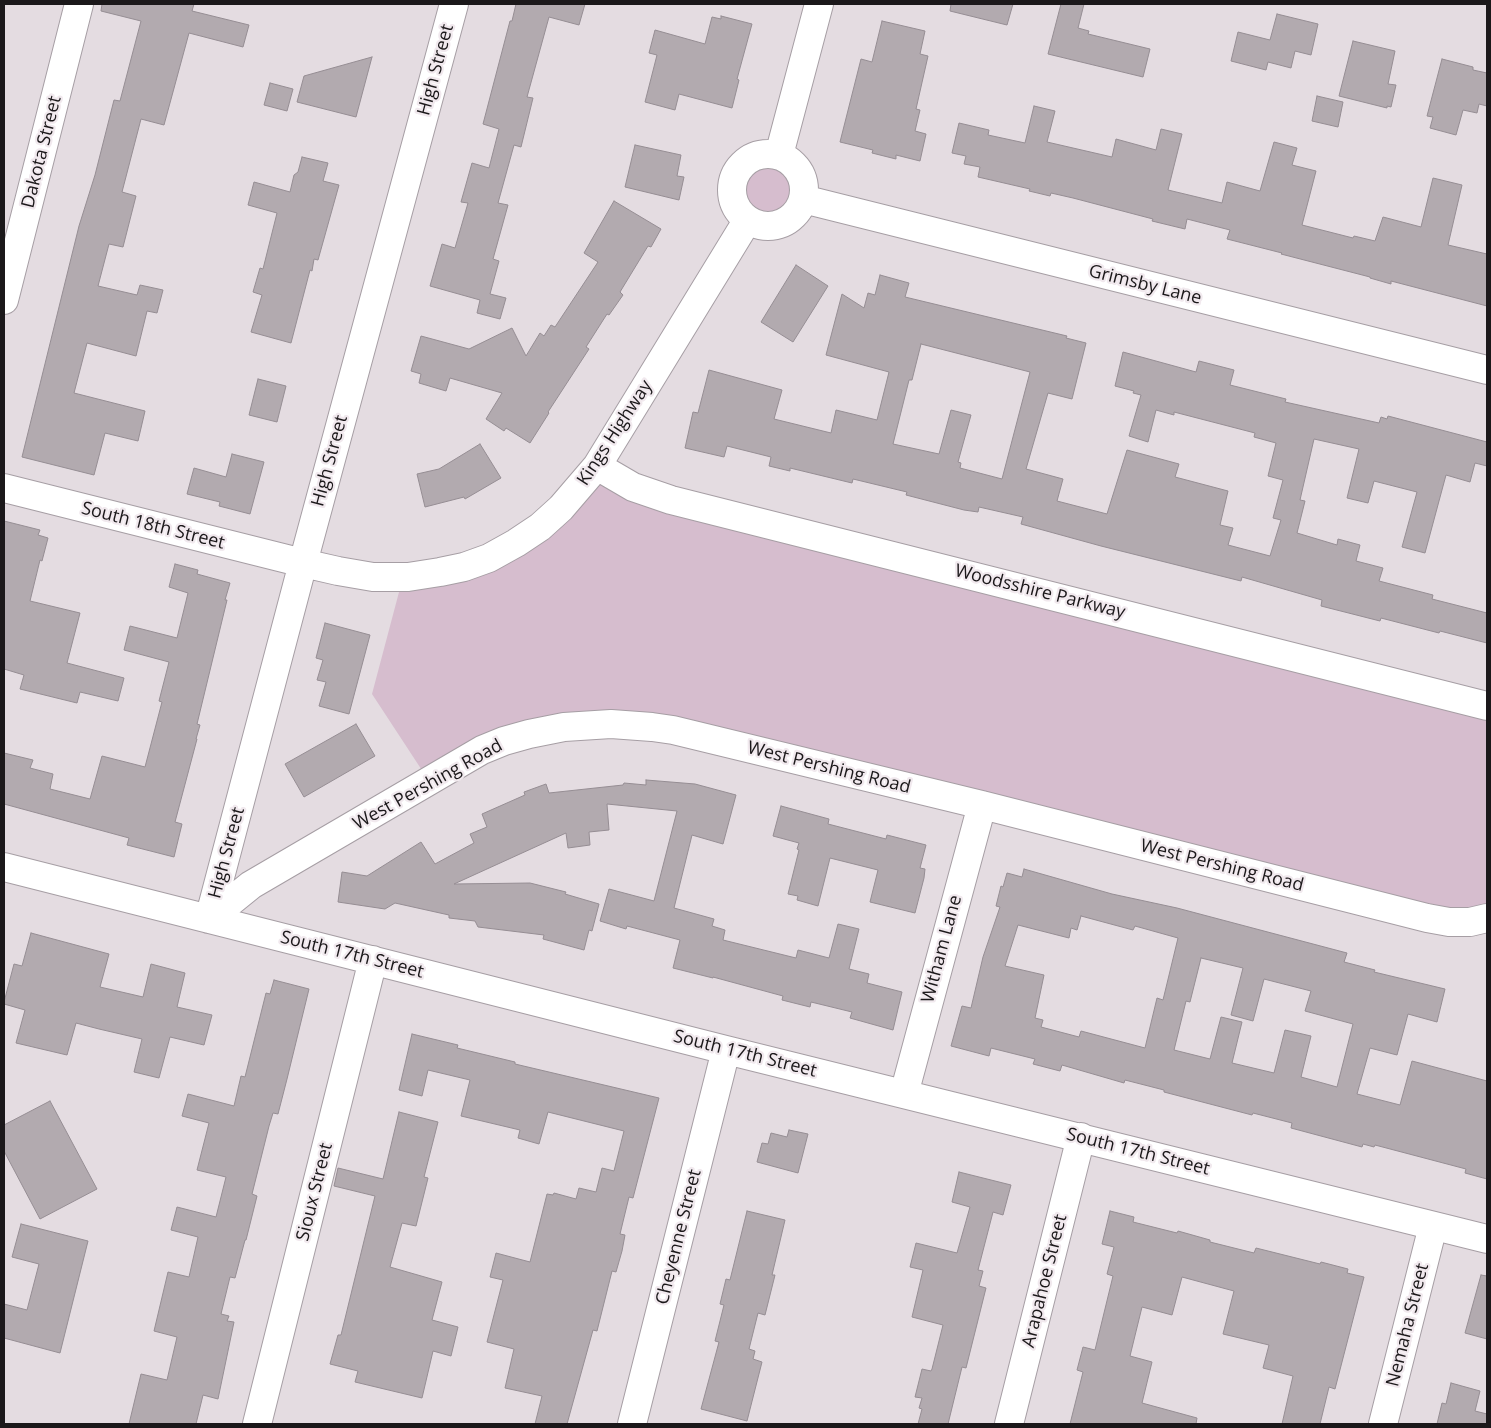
<!DOCTYPE html>
<style>
body{margin:0}
#map{position:relative;width:1491px;height:1428px;overflow:hidden;background:#e4dce1;font-family:"Open Sans",sans-serif}
canvas{display:block}
.frame{position:absolute;inset:0;border:5px solid #1b181a;pointer-events:none}
</style>
<div id="map">
<canvas width="1491" height="1428"></canvas>
<div class="frame"></div>
</div>
<script>
const context = document.querySelector('canvas').getContext('2d');
context.lineJoin = 'round';
function fillPath(path, color) { context.fillStyle = color; context.fill(path, 'evenodd'); }
const poly = rows => new Path2D(rows.map(r => 'M' + r).join(''));
function trace(path, color, width, dash) { context.strokeStyle = color; context.lineWidth = width; context.lineCap = dash ? 'butt' : 'round'; context.setLineDash(dash || []); context.stroke(path); }
function label(font, color, halo, rows, align = 'center') {
  context.font = font + ' "Open Sans",sans-serif'; context.lineWidth = 4.5; context.setLineDash([]); context.textBaseline = 'middle'; context.strokeStyle = halo; context.fillStyle = color; for (const [text, x, y, turn = 0] of rows) {
    context.save(); context.translate(x, y); context.rotate((+turn || 0) * Math.PI / 180); context.textAlign = isNaN(turn) ? turn : align; if (halo) context.strokeText(text, 0, 0); context.fillText(text, 0, 0); context.restore();
  }
}
const green = poly([
 '743 192a24 24 0 1 1 48 0a24 24 0 1 1-48 0Z',
 [614,477,1487,706,1487,918,1028,817,588,725,429,781,372,694,403,577,464,567,580,488]
]);
const building = poly([
 [102,4,194,4,192,11,249,25,243,47,189,33,164,125,141,119,122,192,136,196,123,247,109,244,98,286,137,295,140,285,163,290,157,313,147,311,136,356,87,343,74,393,145,411,138,441,105,433,94,475,22,457,79,226,95,175,114,100,120,101,141,21,101,11,102,4],
 [516,4,585,4,579,25,549,17,527,97,533,98,521,147,514,145,498,203,508,205,493,259,499,261,490,294,506,298,500,319,477,313,480,300,430,286,442,244,455,248,468,203,461,202,472,163,489,168,499,129,483,124,510,21,512,21,516,4],
 [951,4,1013,4,1007,25,950,11,951,4],
 [1061,4,1084,4,1078,28,1089,31,1088,34,1150,49,1143,77,1048,54,1061,4],
 [1277,14,1318,24,1311,55,1295,51,1291,68,1268,62,1266,70,1231,61,1238,32,1270,40,1277,14],
 [721,16,752,24,737,79,739,80,732,108,679,94,675,110,645,102,657,55,649,53,655,30,705,44,712,17,721,19,721,16],
 [882,21,925,31,920,54,928,56,916,109,920,110,915,131,926,134,920,161,896,155,896,159,872,153,873,150,840,142,861,59,872,62,882,21],
 [1353,41,1395,51,1388,84,1396,85,1391,107,1387,106,1387,108,1339,96,1353,41],
 [372,57,356,117,297,102,304,76,372,57],
 [1442,59,1473,67,1473,70,1487,73,1487,106,1479,104,1477,113,1463,110,1456,135,1430,128,1433,117,1427,116,1442,59],
 [270,83,293,89,287,111,264,105,270,83],
 [1317,96,1343,102,1338,127,1312,121,1317,96],
 [1034,106,1055,111,1047,142,1112,157,1116,139,1156,150,1161,129,1182,134,1168,190,1222,203,1227,182,1260,191,1274,142,1297,148,1292,165,1316,171,1302,225,1353,238,1354,236,1375,241,1383,217,1421,227,1433,178,1462,185,1448,245,1487,254,1487,306,1391,281,1391,284,1370,278,1370,277,1281,254,1282,253,1227,239,1230,230,1187,219,1185,229,1152,221,1153,219,1073,198,1051,193,1050,196,1029,191,1030,189,978,177,980,167,964,164,966,156,952,153,959,123,989,130,988,135,1025,143,1034,106],
 [635,145,681,155,677,176,684,177,679,200,625,187,635,145],
 [302,157,328,163,323,181,339,185,318,260,314,259,312,271,310,270,291,343,251,332,262,295,253,292,260,268,263,269,277,213,248,205,254,182,290,192,294,175,298,172,302,157],
 [614,201,661,229,651,247,648,246,620,292,623,295,609,315,607,314,586,347,589,349,548,412,549,413,530,443,506,428,504,431,486,419,502,393,450,378,446,391,419,383,421,374,411,371,421,336,469,349,512,328,526,356,540,333,544,336,551,325,555,327,598,262,584,253,614,201],
 [796,265,828,286,793,342,761,322,796,265],
 [880,275,909,283,905,297,1067,336,1066,338,1086,343,1072,399,1048,393,1026,469,1063,479,1057,501,1107,514,1127,450,1179,464,1175,477,1228,491,1220,525,1233,528,1228,545,1270,556,1281,520,1273,518,1283,480,1268,476,1276,443,1254,437,1255,433,1174,412,1174,415,1156,410,1148,442,1129,436,1141,395,1133,393,1134,391,1115,386,1123,352,1196,372,1199,361,1234,370,1230,385,1286,399,1285,402,1379,423,1381,417,1387,419,1388,416,1487,442,1487,466,1475,463,1470,482,1446,475,1425,553,1402,547,1417,492,1374,481,1368,503,1347,498,1359,449,1314,439,1300,500,1305,501,1297,533,1337,545,1338,539,1360,545,1356,561,1383,568,1379,581,1433,595,1432,599,1487,613,1487,643,1440,631,1439,633,1381,618,1380,621,1321,606,1322,600,1242,577,1241,581,1101,546,1021,524,1023,517,979,507,978,512,964,510,906,495,907,492,853,479,852,483,790,468,790,471,769,466,771,457,727,446,724,457,685,448,693,412,698,413,709,370,782,390,774,419,831,433,836,410,877,420,889,372,826,355,842,294,864,308,868,293,875,295,880,275],
 [921,344,1030,372,1002,479,960,468,961,463,958,462,971,415,951,410,939,454,893,444,909,380,912,380,921,344],
 [258,379,286,386,277,422,249,415,258,379],
 [480,444,501,478,465,499,464,497,425,507,417,474,439,469,480,444],
 [232,454,264,462,250,514,219,506,220,502,187,494,194,468,226,477,232,454],
 [4,521,40,530,38,535,48,538,42,561,40,560,30,601,80,613,67,663,124,678,118,701,80,692,77,703,20,689,24,675,4,669,4,521],
 [175,564,198,570,197,574,230,583,225,600,227,600,197,724,200,725,196,739,197,739,175,822,182,824,174,857,127,845,129,838,4,804,4,753,33,760,30,768,53,774,50,789,90,799,102,756,145,767,162,702,159,701,169,662,124,650,130,626,177,638,188,593,169,587,175,564],
 [325,623,370,635,349,714,319,706,326,682,317,680,323,660,316,658,325,623],
 [356,724,375,756,304,797,285,764,356,724],
 [646,780,695,784,736,795,723,844,692,835,674,908,714,919,712,926,725,930,723,940,796,958,798,950,829,958,838,924,859,929,849,969,869,974,867,983,902,992,893,1030,850,1018,852,1012,811,1002,810,1007,782,1000,783,996,713,977,713,978,673,968,680,940,627,926,626,929,600,921,609,889,654,901,677,811,607,804,609,830,589,832,590,845,568,848,566,833,454,884,530,883,566,892,565,894,599,904,592,931,589,930,584,950,543,939,544,935,478,927,475,921,449,918,449,915,395,903,385,909,338,902,342,872,367,876,421,842,435,864,474,843,470,834,487,827,482,814,525,795,524,792,546,784,549,793,623,785,624,783,646,785,646,780],
 [781,806,829,819,828,824,886,839,887,835,926,845,920,868,925,869,924,878,915,913,870,902,878,870,830,858,818,906,797,900,798,896,788,894,799,850,797,849,799,843,773,836,781,806],
 [1024,869,1112,894,1177,908,1347,953,1344,962,1375,970,1374,972,1445,989,1437,1022,1408,1014,1397,1055,1370,1048,1357,1094,1400,1105,1412,1061,1487,1081,1487,1179,1465,1173,1466,1169,1375,1145,1374,1147,1363,1144,1362,1147,1291,1128,1292,1123,1253,1113,1252,1115,1164,1092,1164,1090,1125,1080,1124,1083,1062,1065,1060,1071,1033,1064,1035,1059,991,1048,989,1056,951,1046,962,1006,971,1008,983,957,1000,907,996,906,1001,886,1003,887,1007,873,1022,877,1024,869],
 [1081,916,1133,930,1135,926,1178,938,1163,1000,1157,998,1145,1048,1081,1031,1079,1037,1041,1027,1043,1020,1035,1018,1044,975,1005,966,1018,925,1069,938,1071,928,1077,930,1081,916],
 [1201,958,1243,968,1231,1015,1253,1021,1264,979,1311,991,1305,1011,1353,1024,1337,1087,1301,1077,1311,1036,1285,1030,1274,1073,1232,1063,1242,1022,1221,1017,1210,1059,1174,1050,1186,1001,1190,1002,1201,958],
 [31,933,109,954,100,987,143,997,151,964,185,973,177,1007,212,1015,204,1045,170,1037,159,1078,134,1072,142,1039,99,1029,76,1023,67,1055,16,1043,25,1010,4,1004,4,1002,14,964,22,966,31,933],
 [274,980,309,989,287,1079,278,1114,273,1113,269,1126,252,1194,257,1196,246,1240,245,1240,235,1278,230,1277,221,1314,229,1316,227,1321,234,1322,218,1399,203,1395,196,1424,129,1424,141,1374,167,1380,177,1337,154,1331,168,1272,189,1277,198,1237,171,1230,177,1207,216,1217,226,1177,197,1170,209,1123,182,1116,188,1094,234,1106,241,1076,245,1077,266,993,270,994,274,980],
 [412,1034,458,1045,457,1048,515,1062,515,1064,659,1098,633,1198,629,1197,620,1234,625,1235,622,1251,616,1272,612,1271,597,1331,593,1330,567,1424,535,1424,542,1396,505,1388,514,1349,487,1342,503,1280,490,1277,496,1253,530,1262,547,1194,553,1195,554,1193,576,1199,579,1188,596,1192,602,1168,614,1171,624,1131,548,1112,539,1144,518,1138,520,1130,461,1116,470,1080,428,1070,422,1096,399,1090,412,1034],
 [50,1101,97,1189,40,1219,4,1151,4,1125,50,1101],
 [399,1112,438,1122,424,1177,428,1178,416,1226,402,1223,390,1267,442,1282,432,1320,458,1327,451,1356,433,1351,422,1398,355,1382,358,1371,330,1364,338,1335,341,1335,375,1196,334,1186,338,1168,383,1179,399,1112],
 [789,1130,808,1134,798,1173,757,1162,762,1143,768,1144,771,1133,787,1137,789,1130],
 [959,1172,1011,1185,1003,1215,993,1212,978,1270,983,1271,979,1286,986,1288,966,1368,962,1367,948,1424,918,1424,922,1409,919,1408,922,1398,915,1397,922,1369,931,1371,932,1369,943,1325,912,1317,923,1270,910,1267,916,1243,957,1253,970,1207,952,1202,959,1172],
 [747,1211,785,1220,772,1275,775,1275,765,1315,758,1313,749,1349,755,1351,753,1359,762,1362,747,1421,701,1409,719,1342,715,1341,724,1305,720,1304,726,1279,730,1280,747,1211],
 [1110,1211,1134,1217,1133,1222,1177,1233,1178,1231,1210,1240,1210,1242,1254,1253,1256,1248,1320,1264,1321,1262,1348,1269,1347,1273,1364,1277,1335,1389,1329,1387,1320,1424,1282,1424,1293,1376,1263,1368,1269,1345,1223,1334,1234,1291,1182,1277,1172,1315,1142,1307,1130,1356,1152,1362,1142,1403,1197,1418,1196,1424,1070,1424,1083,1372,1077,1370,1083,1347,1095,1350,1113,1276,1107,1274,1114,1247,1102,1244,1110,1211],
 [21,1224,88,1241,60,1353,4,1338,4,1304,27,1310,39,1264,12,1257,21,1224],
 [1481,1275,1487,1276,1487,1339,1465,1333,1481,1275],
 [1451,1383,1480,1391,1475,1411,1487,1414,1487,1424,1437,1424,1442,1403,1446,1404,1451,1383]
]);
const minor = poly([
 '732 190a36 36 0 1 1 72 0a36 36 0 1 1-72 0Z',
 [779,155,819,4],
 [803,199,1487,370],
 [4,300,79,4],
 [597,466,633,487,671,500,1487,706],
 [4,488,303,563,338,571,373,577,408,577,440,572,464,567,489,558,516,543,540,527,561,508,597,466,747,221],
 [4,867,726,1050,1487,1239],
 [209,919,251,885,482,750,504,741,529,734,564,727,611,724,652,727,673,730,982,805,1427,918,1449,922,1470,922,1487,918],
 [209,919,303,563,454,4],
 [904,1094,982,805],
 [257,1424,373,960],
 [632,1424,726,1050],
 [1009,1424,1081,1137],
 [1383,1424,1433,1226]
]);
const streetNames = [
 ["High Street",436,70,-75],
 ["Dakota Street",42,152,-76],
 ["Grimsby Lane",1145,285,14],
 ["Kings Highway",615,433,-57],
 ["High Street",330,461,-75],
 ["South 18th Street",153,526,14],
 ["Woodsshire Parkway",1040,592,14],
 ["West Pershing Road",829,768,14],
 ["West Pershing Road",428,785,-29],
 ["High Street",227,853,-75],
 ["West Pershing Road",1222,866,14],
 ["Witham Lane",942,949,-75],
 ["South 17th Street",352,955,14],
 ["South 17th Street",745,1054,14],
 ["South 17th Street",1138,1152,14],
 ["Sioux Street",315,1192,-76],
 ["Cheyenne Street",679,1237,-76],
 ["Arapahoe Street",1045,1281,-76],
 ["Nemaha Street",1408,1325,-76]
];
fillPath(green, '#d6bdce');
fillPath(building, '#b2aaaf');
trace(building, '#958d93', 1);
trace(minor, '#a69ea4', 30);
trace(minor, '#fff', 28);
label('18px', '#1b181a', '#f1e9ee', streetNames);
</script>
